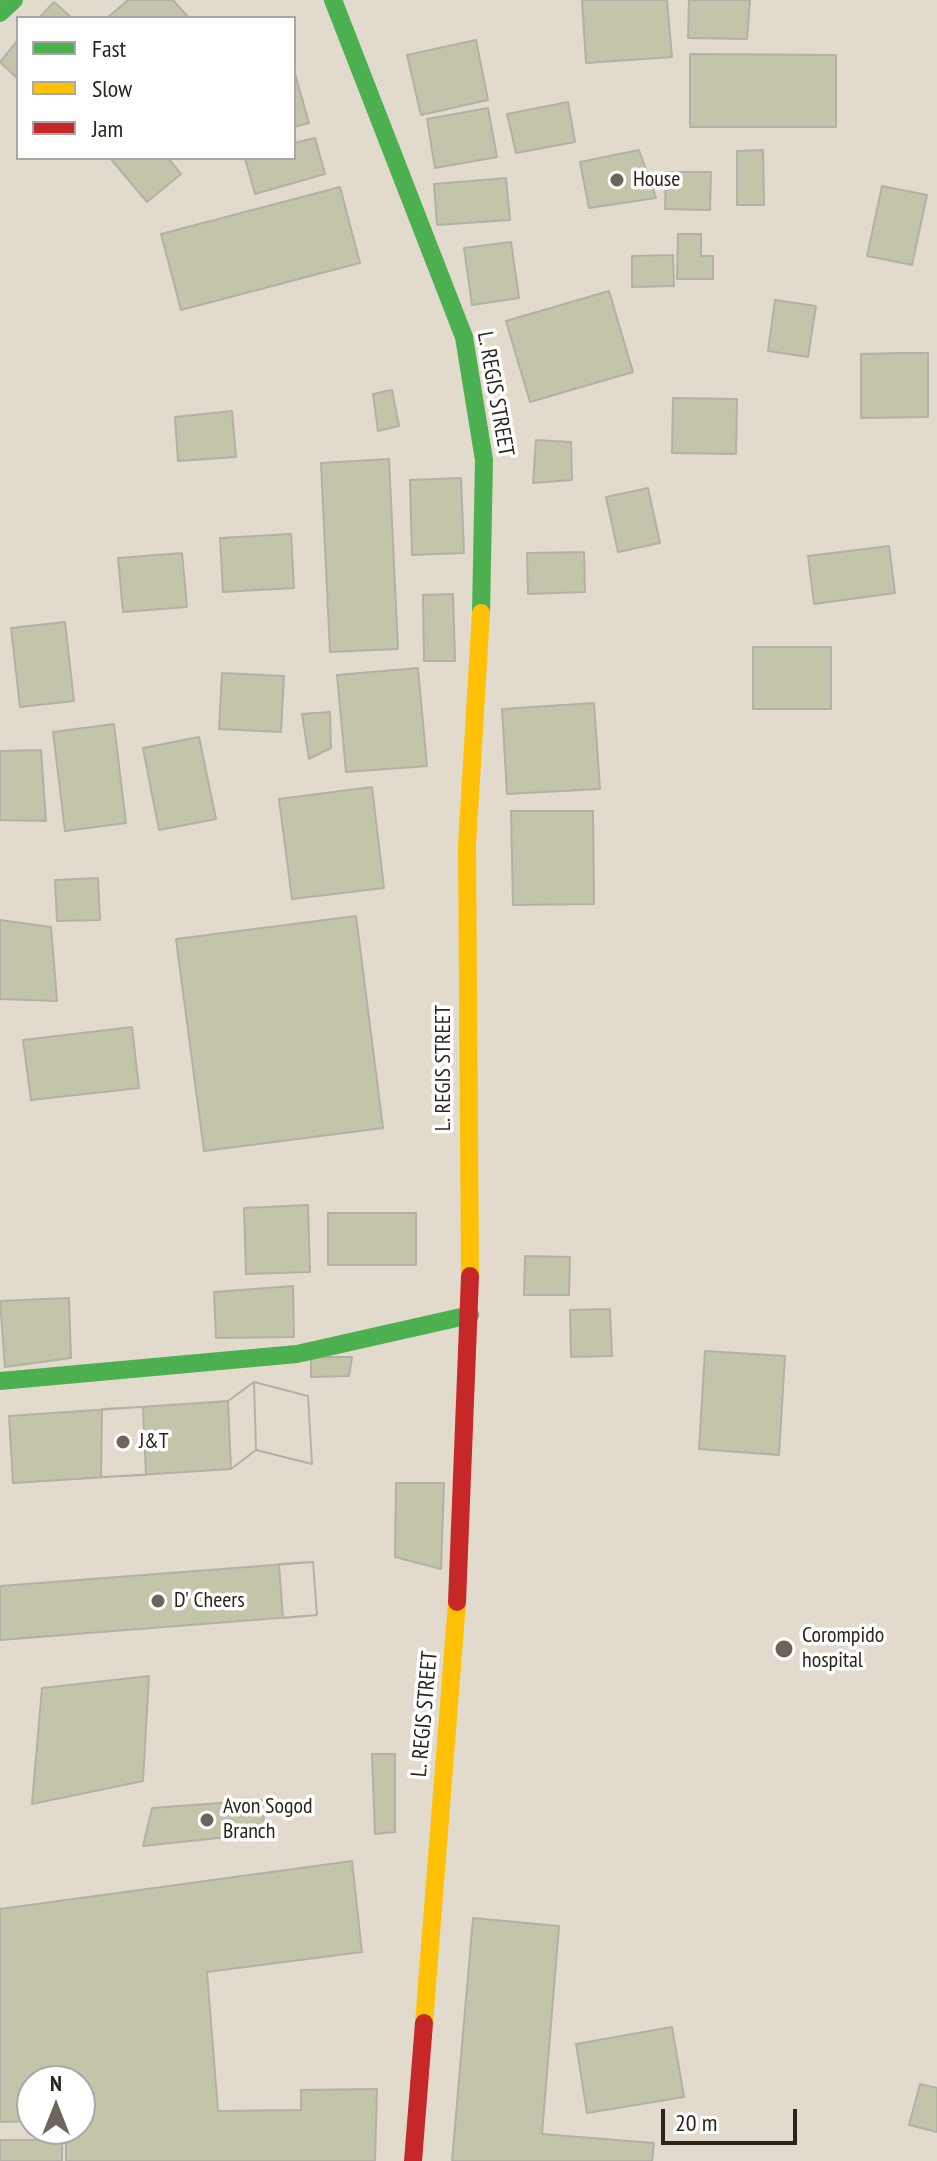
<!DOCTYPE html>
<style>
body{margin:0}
#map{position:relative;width:937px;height:2161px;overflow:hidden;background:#e2dacc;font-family:"PT Sans Narrow",sans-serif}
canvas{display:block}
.legend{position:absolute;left:16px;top:16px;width:280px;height:144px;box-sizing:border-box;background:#fff;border:2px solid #aaa8a4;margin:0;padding:10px 14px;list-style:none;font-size:24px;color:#2b261c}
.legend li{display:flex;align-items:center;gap:16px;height:40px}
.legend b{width:40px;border:2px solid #aaa8a4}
.north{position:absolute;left:16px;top:2065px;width:80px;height:80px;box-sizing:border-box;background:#fff;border:2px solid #aaa8a4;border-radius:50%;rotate:0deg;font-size:22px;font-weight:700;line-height:32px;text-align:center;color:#2b261c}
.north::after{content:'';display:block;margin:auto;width:28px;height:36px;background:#6b655a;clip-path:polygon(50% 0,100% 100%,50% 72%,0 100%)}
.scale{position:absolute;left:661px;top:2109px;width:136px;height:36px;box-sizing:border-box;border:4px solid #2b261c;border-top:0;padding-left:10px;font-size:24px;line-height:28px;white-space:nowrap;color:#2b261c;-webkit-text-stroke:6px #fff;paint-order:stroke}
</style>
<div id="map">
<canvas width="937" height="2161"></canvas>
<ul class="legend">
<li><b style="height:10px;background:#4caf50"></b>Fast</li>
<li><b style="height:10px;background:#ffc107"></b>Slow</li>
<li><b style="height:10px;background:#c62828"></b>Jam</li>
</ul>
<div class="north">N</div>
<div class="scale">20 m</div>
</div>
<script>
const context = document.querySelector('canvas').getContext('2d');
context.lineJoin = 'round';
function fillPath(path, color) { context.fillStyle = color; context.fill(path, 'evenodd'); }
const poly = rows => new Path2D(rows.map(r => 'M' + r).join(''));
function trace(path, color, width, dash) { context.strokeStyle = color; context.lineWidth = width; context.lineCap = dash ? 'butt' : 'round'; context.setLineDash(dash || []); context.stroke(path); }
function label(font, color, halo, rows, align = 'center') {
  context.font = font + ' "PT Sans Narrow",sans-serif'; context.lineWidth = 7; context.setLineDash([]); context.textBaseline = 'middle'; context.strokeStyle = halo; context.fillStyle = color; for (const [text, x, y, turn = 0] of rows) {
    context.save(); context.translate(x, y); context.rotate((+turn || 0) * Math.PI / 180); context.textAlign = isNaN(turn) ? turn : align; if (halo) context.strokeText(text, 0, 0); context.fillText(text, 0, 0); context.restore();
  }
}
const building = poly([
 [128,0,173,0,189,18,107,18,128,0],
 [582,0,667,0,672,57,586,63,582,0],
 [689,0,750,0,747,39,688,38,689,0],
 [54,2,72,18,39,18,54,2],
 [18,40,18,79,0,62,18,40],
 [476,40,488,100,421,115,407,55,476,40],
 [690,54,836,55,836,127,690,127,690,54],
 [294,70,309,123,294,127,294,70],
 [568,102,575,142,516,153,507,114,568,102],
 [488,108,497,157,435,168,427,119,488,108],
 [315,138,325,174,255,194,245,158,294,158,294,143,315,138],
 [639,150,656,198,589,208,580,162,639,150],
 [763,150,764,205,737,205,737,151,763,150],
 [110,158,168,158,181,174,147,202,110,158],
 [666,172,711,172,710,210,665,209,666,172],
 [506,178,510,220,437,225,434,184,506,178],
 [882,186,927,195,912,265,867,256,882,186],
 [340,187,360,263,181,310,161,234,340,187],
 [678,234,701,234,701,256,713,256,713,279,677,279,678,234],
 [511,242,519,298,472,305,464,248,511,242],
 [673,255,674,286,632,287,632,256,673,255],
 [609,291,633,372,530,402,506,321,609,291],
 [775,300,816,306,808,357,768,351,775,300],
 [898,353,928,353,928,417,861,418,861,354,898,353],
 [392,390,399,426,378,431,373,394,392,390],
 [673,398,737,399,736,454,672,453,673,398],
 [232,411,236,457,178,461,175,417,232,411],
 [536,440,571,442,572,480,533,483,536,440],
 [389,459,398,649,330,652,321,463,389,459],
 [461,478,464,553,412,555,410,480,461,478],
 [648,488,660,543,618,552,606,497,648,488],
 [291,534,294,588,223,592,220,538,291,534],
 [889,546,895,593,814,604,808,556,889,546],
 [584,552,585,592,528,594,527,553,584,552],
 [182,553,187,607,123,612,118,558,182,553],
 [453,594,455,661,424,661,423,595,453,594],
 [65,622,74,701,20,707,11,628,65,622],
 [753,647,831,647,831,709,753,709,753,647],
 [418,668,427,766,346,772,337,675,418,668],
 [222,673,284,676,281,732,219,729,222,673],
 [594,703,600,789,507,794,502,709,594,703],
 [330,712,331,748,309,759,302,714,330,712],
 [114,724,126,823,65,831,53,732,114,724],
 [199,737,216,819,159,830,143,748,199,737],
 [41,750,46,821,0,820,0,751,41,750],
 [372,787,384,888,292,899,279,799,372,787],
 [511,811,593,811,594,904,513,905,511,811],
 [98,878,100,920,57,921,55,880,98,878],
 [356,916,383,1128,204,1151,176,939,356,916],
 [0,920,51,927,57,1001,0,999,0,920],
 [132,1027,139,1088,31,1100,23,1040,132,1027],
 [308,1205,310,1272,246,1274,244,1208,308,1205],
 [328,1213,416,1213,416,1265,328,1265,328,1213],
 [525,1256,570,1257,569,1295,524,1295,525,1256],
 [293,1286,294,1337,216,1338,214,1292,293,1286],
 [69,1298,71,1358,5,1367,0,1301,69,1298],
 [610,1309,612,1356,571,1357,570,1310,610,1309],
 [705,1351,785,1356,779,1455,699,1449,705,1351],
 [311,1357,352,1357,349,1376,311,1377,311,1357],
 [254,1382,308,1396,312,1464,256,1450,231,1469,13,1483,9,1416,228,1401,254,1382],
 [254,1382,256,1450,231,1469,228,1401,254,1382],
 [254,1382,308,1396,312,1464,256,1450,254,1382],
 [143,1407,146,1475,101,1477,102,1409,143,1407],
 [396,1483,444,1483,441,1569,395,1557,396,1483],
 [313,1562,317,1615,0,1640,0,1586,313,1562],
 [313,1562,317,1615,283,1618,279,1564,313,1562],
 [149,1676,143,1781,32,1804,42,1688,149,1676],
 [372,1754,395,1754,395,1832,375,1834,372,1754],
 [262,1800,265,1833,143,1846,152,1808,262,1800],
 [352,1861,362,1952,207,1972,218,2111,301,2110,301,2090,377,2089,375,2161,66,2161,66,2129,80,2129,80,2081,32,2081,32,2121,0,2122,0,1909,352,1861],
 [473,1918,559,1926,542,2134,654,2143,652,2161,452,2161,473,1918],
 [672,2027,684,2097,587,2113,576,2044,672,2027],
 [920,2084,937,2088,937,2132,909,2125,920,2084],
 [0,2140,62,2140,62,2161,0,2161,0,2140]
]);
const fast = poly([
 [333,0,464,337,484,460,481,613],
 [0,13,14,0],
 [0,1381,297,1354,470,1315]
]);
const slow = poly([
 [470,1276,467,845,481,613],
 [424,2023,457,1602]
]);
const jam = poly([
 [457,1602,470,1276],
 [413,2161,424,2023]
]);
const markers = [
 [617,180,8,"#6b655a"],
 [123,1442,8,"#6b655a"],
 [158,1601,8,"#6b655a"],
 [784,1649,10,"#6b655a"],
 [207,1820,8,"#6b655a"]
];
const poiNames = [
 ["House",633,180],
 ["J&T",139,1442],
 ["D' Cheers",174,1601],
 ["Corompido",802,1636],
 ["hospital",802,1661],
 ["Avon Sogod",223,1807],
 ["Branch",223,1832]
];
const streetNames = [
 ["L. REGIS STREET",495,394,80],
 ["L. REGIS STREET",444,1068,-90],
 ["L. REGIS STREET",425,1714,-85]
];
fillPath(building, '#c4c4ab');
trace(building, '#b3b1a6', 2);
trace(fast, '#4caf50', 18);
trace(slow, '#ffc107', 18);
trace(jam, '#c62828', 18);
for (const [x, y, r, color] of markers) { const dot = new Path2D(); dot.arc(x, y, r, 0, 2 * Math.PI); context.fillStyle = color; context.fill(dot); trace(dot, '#fff', 3); }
label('22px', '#2b261c', '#fff', poiNames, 'left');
label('22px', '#2b261c', '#fff', streetNames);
</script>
